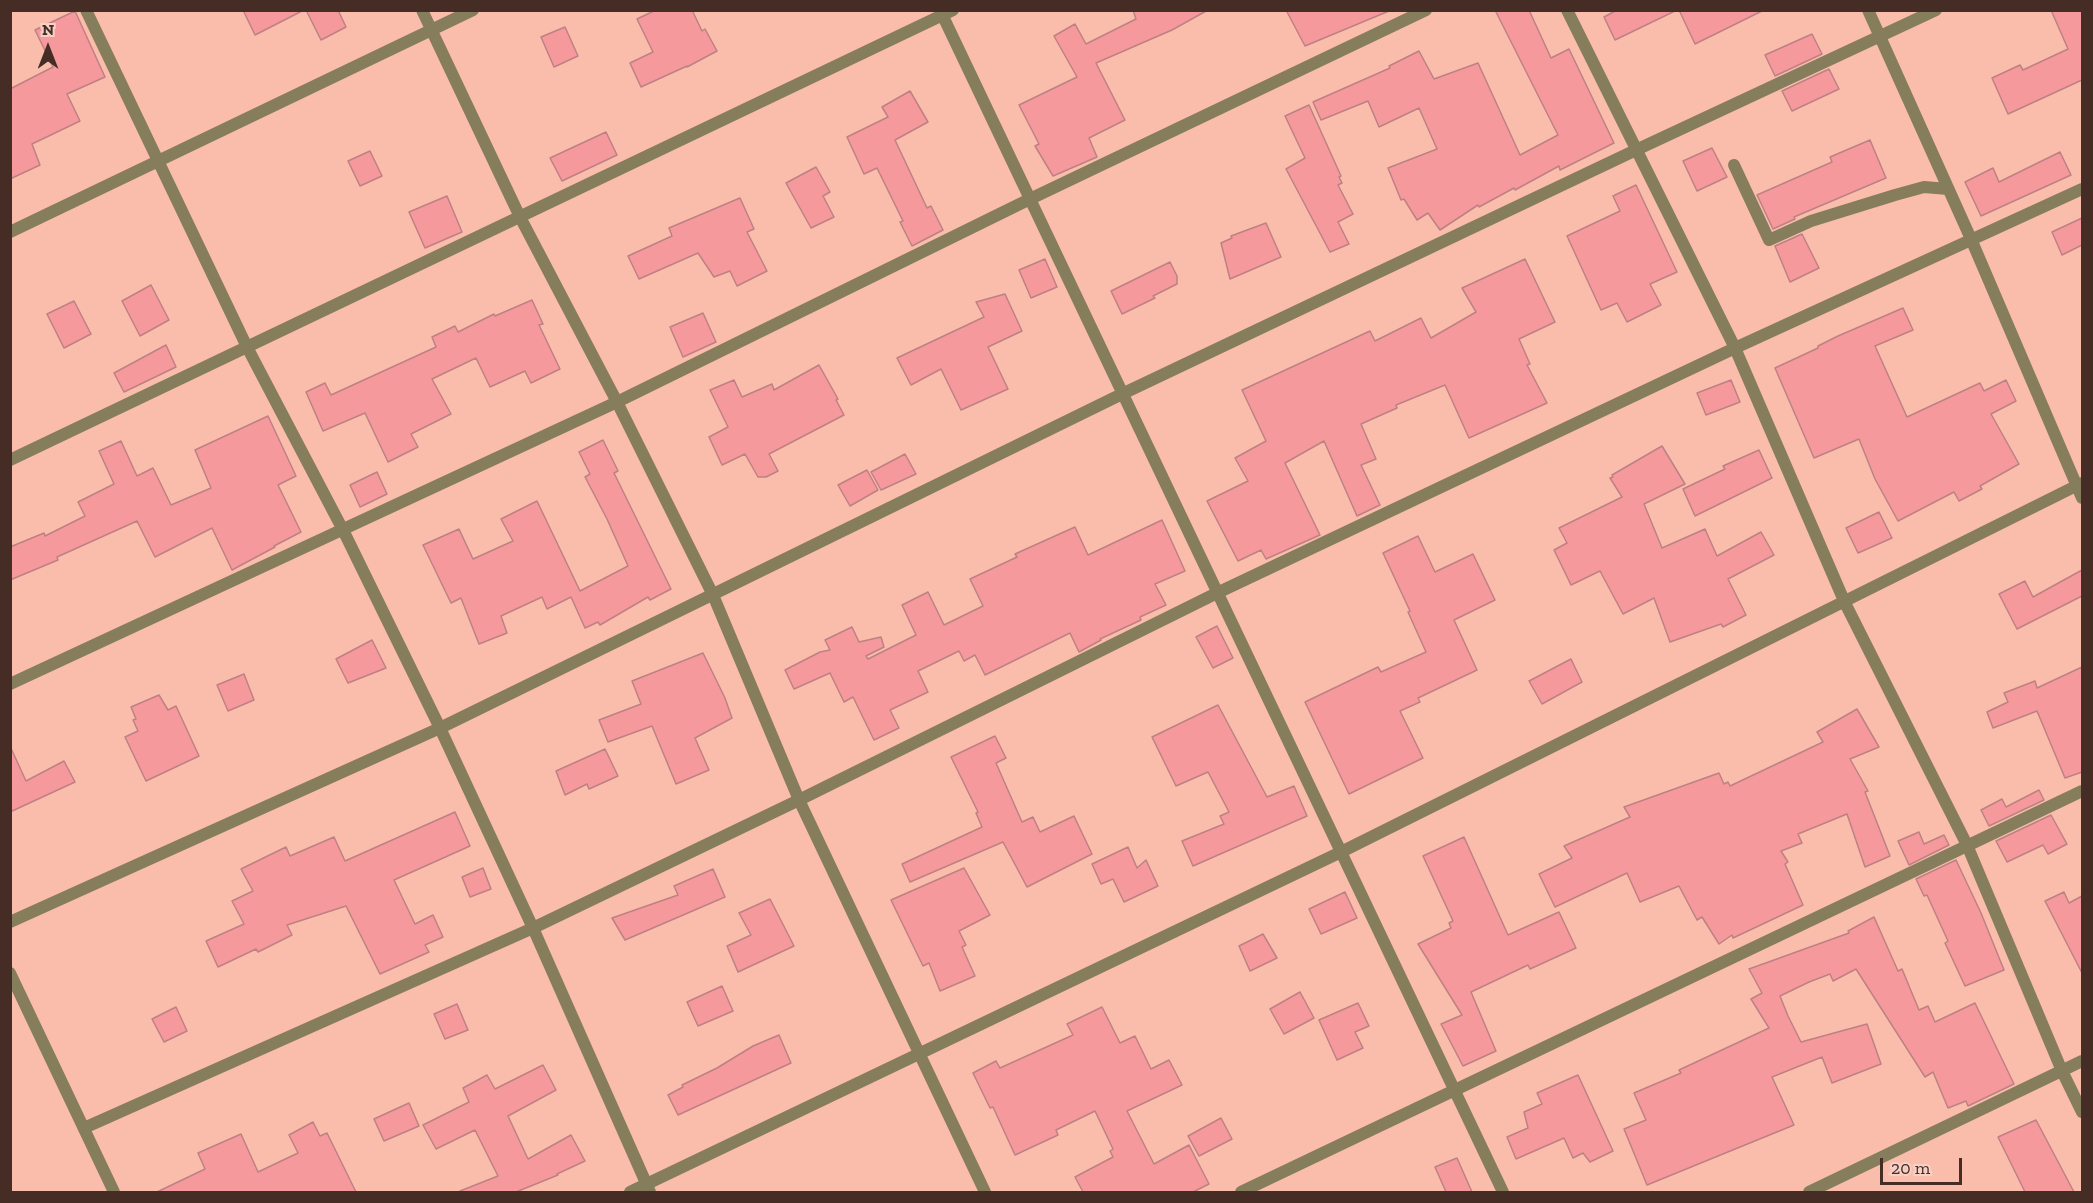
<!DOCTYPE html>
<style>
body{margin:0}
#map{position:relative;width:2093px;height:1203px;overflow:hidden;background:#fbbdab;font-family:"Zilla Slab",serif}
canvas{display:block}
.frame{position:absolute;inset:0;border:12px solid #452d26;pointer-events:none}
.north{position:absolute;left:18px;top:18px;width:60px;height:60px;-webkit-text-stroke:4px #f7d1c6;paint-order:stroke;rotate:0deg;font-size:16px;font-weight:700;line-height:24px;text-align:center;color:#452d26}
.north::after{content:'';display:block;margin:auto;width:21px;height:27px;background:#452d26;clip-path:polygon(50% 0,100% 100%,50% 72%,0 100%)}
.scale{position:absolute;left:1880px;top:1158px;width:82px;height:27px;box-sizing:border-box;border:3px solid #452d26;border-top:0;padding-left:8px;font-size:18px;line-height:21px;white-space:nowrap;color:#452d26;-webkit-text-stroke:4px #f7d1c6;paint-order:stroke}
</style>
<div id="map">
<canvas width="2093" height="1203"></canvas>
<div class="frame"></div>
<div class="north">N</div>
<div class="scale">20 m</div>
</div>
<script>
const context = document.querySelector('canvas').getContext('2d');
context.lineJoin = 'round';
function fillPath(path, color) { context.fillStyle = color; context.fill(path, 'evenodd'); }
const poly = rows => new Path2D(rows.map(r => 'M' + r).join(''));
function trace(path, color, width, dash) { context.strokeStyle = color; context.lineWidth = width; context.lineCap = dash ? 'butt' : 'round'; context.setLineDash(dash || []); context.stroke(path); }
const building = poly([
 [243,10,304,10,255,35,243,10],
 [306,10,338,10,346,27,321,40,306,10],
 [656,10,692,10,702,31,705,29,717,51,687,67,687,66,641,87,630,63,653,52,637,19,656,10],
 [1133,10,1208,10,1172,30,1096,63,1125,120,1089,138,1097,157,1053,176,1035,146,1039,144,1019,105,1077,77,1054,36,1075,24,1086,44,1136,19,1133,10],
 [1286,10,1389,10,1389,11,1305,46,1286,10],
 [1495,10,1529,10,1551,58,1569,49,1614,143,1560,170,1559,166,1515,190,1514,188,1479,207,1478,205,1440,230,1428,213,1417,220,1404,199,1401,200,1388,168,1437,149,1419,108,1379,127,1368,101,1321,120,1313,102,1390,68,1389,66,1419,51,1434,79,1478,63,1520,155,1558,135,1495,10],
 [1617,10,1677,10,1615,40,1604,17,1617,10],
 [1679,10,1764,10,1695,44,1679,10],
 [2051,10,2082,10,2082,80,2008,114,1992,78,2020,65,2023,70,2068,49,2051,10],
 [75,11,105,77,67,94,80,121,32,144,40,165,10,179,10,89,53,67,35,30,75,11],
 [565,27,578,56,554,67,541,37,565,27],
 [1812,34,1822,54,1775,76,1765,55,1812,34],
 [1829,69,1839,89,1792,111,1782,91,1829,69],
 [910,91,928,122,895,140,927,208,931,206,943,230,912,246,900,222,903,221,877,168,864,174,847,137,888,117,882,107,910,91],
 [1309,105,1341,176,1339,177,1342,183,1338,185,1353,214,1338,222,1349,244,1330,252,1286,169,1305,158,1285,116,1309,105],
 [606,132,617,155,562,181,550,158,606,132],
 [1870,140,1886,178,1794,217,1795,219,1773,229,1757,195,1832,162,1830,157,1870,140],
 [1712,148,1727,177,1697,191,1683,161,1712,148],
 [370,151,382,176,360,186,348,161,370,151],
 [2060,152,2071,175,1981,216,1965,182,1993,168,1999,182,2060,152],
 [816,167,830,192,823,196,834,217,811,228,786,183,816,167],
 [1636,185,1677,272,1650,284,1661,305,1627,322,1617,303,1601,310,1567,236,1620,211,1613,196,1636,185],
 [447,196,462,232,425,248,409,212,447,196],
 [740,198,754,229,747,232,767,271,737,286,730,271,714,277,698,253,639,279,628,256,672,236,669,228,740,198],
 [2082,218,2082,245,2062,255,2052,232,2082,218],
 [1266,223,1281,257,1230,279,1221,243,1232,238,1231,236,1266,223],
 [1802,234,1819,268,1790,282,1775,246,1802,234],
 [1045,259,1057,287,1031,298,1019,270,1045,259],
 [1525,259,1555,322,1519,339,1530,364,1527,365,1547,403,1469,438,1445,385,1396,405,1397,408,1361,424,1376,459,1361,465,1380,505,1357,516,1324,441,1285,463,1320,535,1266,559,1261,550,1238,561,1207,501,1248,481,1235,458,1266,441,1242,390,1370,331,1375,341,1421,318,1431,338,1476,312,1462,288,1525,259],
 [1170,262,1177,276,1177,284,1153,296,1155,298,1122,314,1111,291,1170,262],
 [151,285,169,320,140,336,122,301,151,285],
 [1005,294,1022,331,988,347,1008,389,961,410,941,369,911,385,897,358,984,317,976,302,1005,294],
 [532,300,543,324,539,325,560,369,531,383,525,371,490,387,476,358,432,379,451,414,411,434,418,447,388,462,365,413,323,431,306,392,325,383,331,395,436,347,432,337,455,326,458,332,494,314,495,316,532,300],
 [74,301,91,334,64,348,47,314,74,301],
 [1903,308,1913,330,1875,346,1907,417,1980,383,1984,391,2006,380,2016,401,1991,414,2019,464,1980,486,1982,489,1959,501,1954,492,1898,521,1875,479,1859,439,1814,458,1775,368,1818,348,1818,346,1838,336,1903,308],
 [703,313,716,342,683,357,670,327,703,313],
 [166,345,176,367,124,392,114,373,166,345],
 [819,365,838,399,836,400,844,415,769,454,778,471,766,477,758,477,745,454,722,465,709,437,728,427,710,390,734,380,742,397,772,384,774,390,819,365],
 [1731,380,1740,402,1706,415,1697,393,1731,380],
 [268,416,296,476,278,485,301,532,274,546,275,547,232,570,212,528,155,557,137,521,57,557,58,560,10,580,10,547,44,533,45,536,85,516,78,502,114,484,99,451,121,441,137,476,153,468,171,505,211,488,195,450,268,416],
 [603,440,618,471,614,473,671,589,650,600,648,597,600,625,598,622,585,628,571,597,547,609,542,597,501,616,507,633,479,644,461,598,451,603,423,545,459,529,473,559,513,541,501,519,537,501,580,591,628,566,607,519,585,477,590,474,579,452,603,440],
 [1662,446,1685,484,1644,504,1662,548,1705,529,1717,556,1761,532,1774,555,1728,579,1746,615,1723,627,1721,624,1670,642,1654,598,1623,614,1600,571,1571,585,1554,550,1567,543,1559,528,1622,497,1610,478,1613,477,1612,475,1662,446],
 [1759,450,1772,478,1695,516,1683,489,1725,469,1723,466,1759,450],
 [905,454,916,474,881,490,871,472,905,454],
 [867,470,878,490,850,506,838,485,867,470],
 [377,472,387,494,360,507,350,485,377,472],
 [1879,512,1892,538,1858,553,1846,528,1879,512],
 [1162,520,1185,571,1155,584,1166,605,1140,617,1141,620,1100,639,1101,640,1079,652,1070,633,985,675,975,655,964,661,959,651,918,671,928,692,890,710,899,728,874,740,853,697,844,702,830,673,794,689,785,670,820,652,830,650,825,640,852,627,859,642,881,637,884,647,866,656,868,659,916,635,902,605,928,592,944,625,983,606,970,579,1017,557,1015,554,1075,527,1088,555,1162,520],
 [1418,536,1435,572,1473,554,1495,600,1454,620,1477,670,1418,698,1420,702,1400,711,1423,758,1349,794,1305,702,1378,667,1381,672,1426,652,1408,612,1410,611,1383,553,1418,536],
 [2082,570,2082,596,2017,629,1999,594,2025,581,2033,597,2082,570],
 [1217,626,1233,658,1213,668,1196,637,1217,626],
 [372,640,386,668,348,683,336,659,372,640],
 [703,653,725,698,732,718,695,738,709,770,676,784,652,726,608,742,599,720,641,704,632,681,703,653],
 [1571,659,1582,682,1542,704,1529,681,1571,659],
 [2082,667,2082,772,2065,778,2037,711,1993,728,1987,712,2008,702,2004,693,2035,681,2037,688,2082,667],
 [244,674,254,700,228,711,217,685,244,674],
 [159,695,168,710,176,706,199,756,146,781,125,737,138,731,133,720,136,719,131,707,159,695],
 [1218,705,1267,797,1294,786,1307,816,1193,866,1182,841,1224,824,1220,816,1229,812,1208,772,1176,786,1152,737,1218,705],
 [1857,709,1879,747,1850,759,1868,791,1865,792,1890,856,1865,867,1847,814,1798,834,1802,843,1781,851,1788,862,1785,864,1803,905,1733,938,1732,935,1719,944,1702,917,1697,920,1679,886,1640,902,1627,873,1555,907,1539,874,1572,858,1564,846,1630,817,1624,807,1719,773,1724,784,1728,782,1730,786,1823,742,1817,732,1857,709],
 [995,736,1006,758,996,763,1022,822,1033,817,1040,832,1074,816,1092,854,1027,887,1003,842,910,882,902,864,982,827,976,813,978,812,951,757,995,736],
 [10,746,26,781,64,761,75,782,10,812,10,746],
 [605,749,618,776,589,789,587,784,565,795,556,771,605,749],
 [2039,790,2044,800,1989,826,1981,810,2002,799,2006,807,2039,790],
 [455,812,470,846,394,880,415,924,433,915,443,937,425,945,429,952,380,974,346,906,287,925,292,935,258,952,256,949,218,967,206,941,244,924,232,901,253,891,241,869,286,847,290,856,334,837,345,861,455,812],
 [2051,815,2067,844,2048,854,2043,845,2007,862,1996,841,2051,815],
 [1919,832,1924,844,1944,835,1949,845,1909,865,1898,841,1919,832],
 [1464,837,1508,935,1559,912,1576,948,1530,969,1528,965,1471,992,1496,1051,1463,1066,1441,1024,1462,1015,1418,944,1451,928,1449,923,1453,921,1423,856,1464,837],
 [1128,847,1137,868,1146,860,1158,886,1124,902,1113,879,1101,884,1092,864,1128,847],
 [1956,860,1981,913,2004,970,1965,986,1945,943,1948,941,1927,895,1924,896,1916,879,1956,860],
 [483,868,491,889,470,897,462,877,483,868],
 [964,868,990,915,959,931,966,945,962,947,975,976,940,991,929,963,923,966,891,900,964,868],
 [713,869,725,897,625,940,612,918,678,895,674,886,713,869],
 [1345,892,1357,918,1321,934,1309,909,1345,892],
 [2064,892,2069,903,2082,896,2082,973,2045,901,2064,892],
 [770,899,794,946,738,972,727,946,751,935,739,913,770,899],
 [1874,917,1898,971,1902,969,1919,1010,1928,1006,1935,1022,1975,1003,2014,1084,1968,1106,1966,1101,1948,1108,1933,1072,1925,1077,1856,969,1833,981,1830,974,1809,982,1780,996,1788,1016,1801,1042,1867,1024,1881,1064,1832,1083,1822,1057,1772,1077,1794,1125,1647,1185,1624,1129,1646,1120,1634,1093,1681,1073,1679,1070,1769,1028,1751,999,1762,993,1749,969,1849,933,1848,931,1874,917],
 [1263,934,1277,958,1250,971,1239,946,1263,934],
 [722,986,733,1011,698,1026,687,1002,722,986],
 [1300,992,1314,1018,1284,1034,1270,1009,1300,992],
 [1358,1003,1369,1026,1355,1032,1363,1048,1337,1060,1319,1020,1358,1003],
 [457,1004,468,1030,445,1039,434,1014,457,1004],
 [176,1007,187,1031,164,1042,152,1019,176,1007],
 [1102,1007,1120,1043,1135,1036,1151,1069,1169,1060,1182,1085,1127,1111,1154,1164,1189,1145,1209,1184,1193,1192,1083,1192,1075,1177,1113,1157,1110,1151,1113,1149,1095,1111,1056,1130,1058,1135,1015,1155,993,1107,990,1108,973,1073,996,1061,1000,1068,1073,1035,1067,1024,1102,1007],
 [779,1035,791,1063,678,1115,668,1095,683,1087,682,1085,717,1068,753,1046,779,1035],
 [543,1065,556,1090,508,1116,528,1159,571,1135,585,1161,557,1174,558,1175,516,1192,460,1192,460,1191,498,1176,475,1130,436,1149,423,1125,469,1102,463,1088,487,1075,495,1089,543,1065],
 [1578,1075,1613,1151,1590,1162,1583,1153,1573,1158,1564,1138,1516,1159,1507,1137,1528,1128,1524,1112,1542,1104,1537,1093,1578,1075],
 [409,1103,419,1126,384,1141,374,1119,409,1103],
 [1221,1118,1232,1139,1199,1156,1188,1136,1221,1118],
 [2036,1120,2074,1192,2025,1192,1998,1137,2036,1120],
 [313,1122,320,1136,327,1133,356,1192,157,1192,205,1169,198,1153,241,1134,258,1172,298,1153,289,1135,313,1122],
 [1457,1158,1472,1192,1446,1192,1435,1167,1457,1158]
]);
const service = poly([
 [1734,165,1769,240,1811,221,1895,195,1924,187,1948,189]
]);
const minor = poly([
 [86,10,247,347,343,530,440,728,533,928,650,1192],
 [422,10,520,217,617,402,713,595,799,800,985,1192],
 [940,10,1503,1192],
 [1567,10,1735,348,1845,603,1967,845,2062,1071,2082,1112],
 [1868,10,1971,239,2082,498],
 [10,232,473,10],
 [10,460,953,10],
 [10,684,617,402,1030,199,1426,10],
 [10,922,440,728,1122,394,1636,150,1936,10],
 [84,1128,533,928,799,800,1217,593,1735,348,2082,189],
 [630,1192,1341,852,2082,483],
 [1241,1192,2082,791],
 [1809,1192,2082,1061]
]);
const tertiary = poly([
 [10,973,114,1192]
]);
fillPath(building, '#f6999d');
trace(building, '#be8183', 1.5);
trace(service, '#857d5b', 12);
trace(minor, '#857d5b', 12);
trace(tertiary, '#857d5b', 12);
</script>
